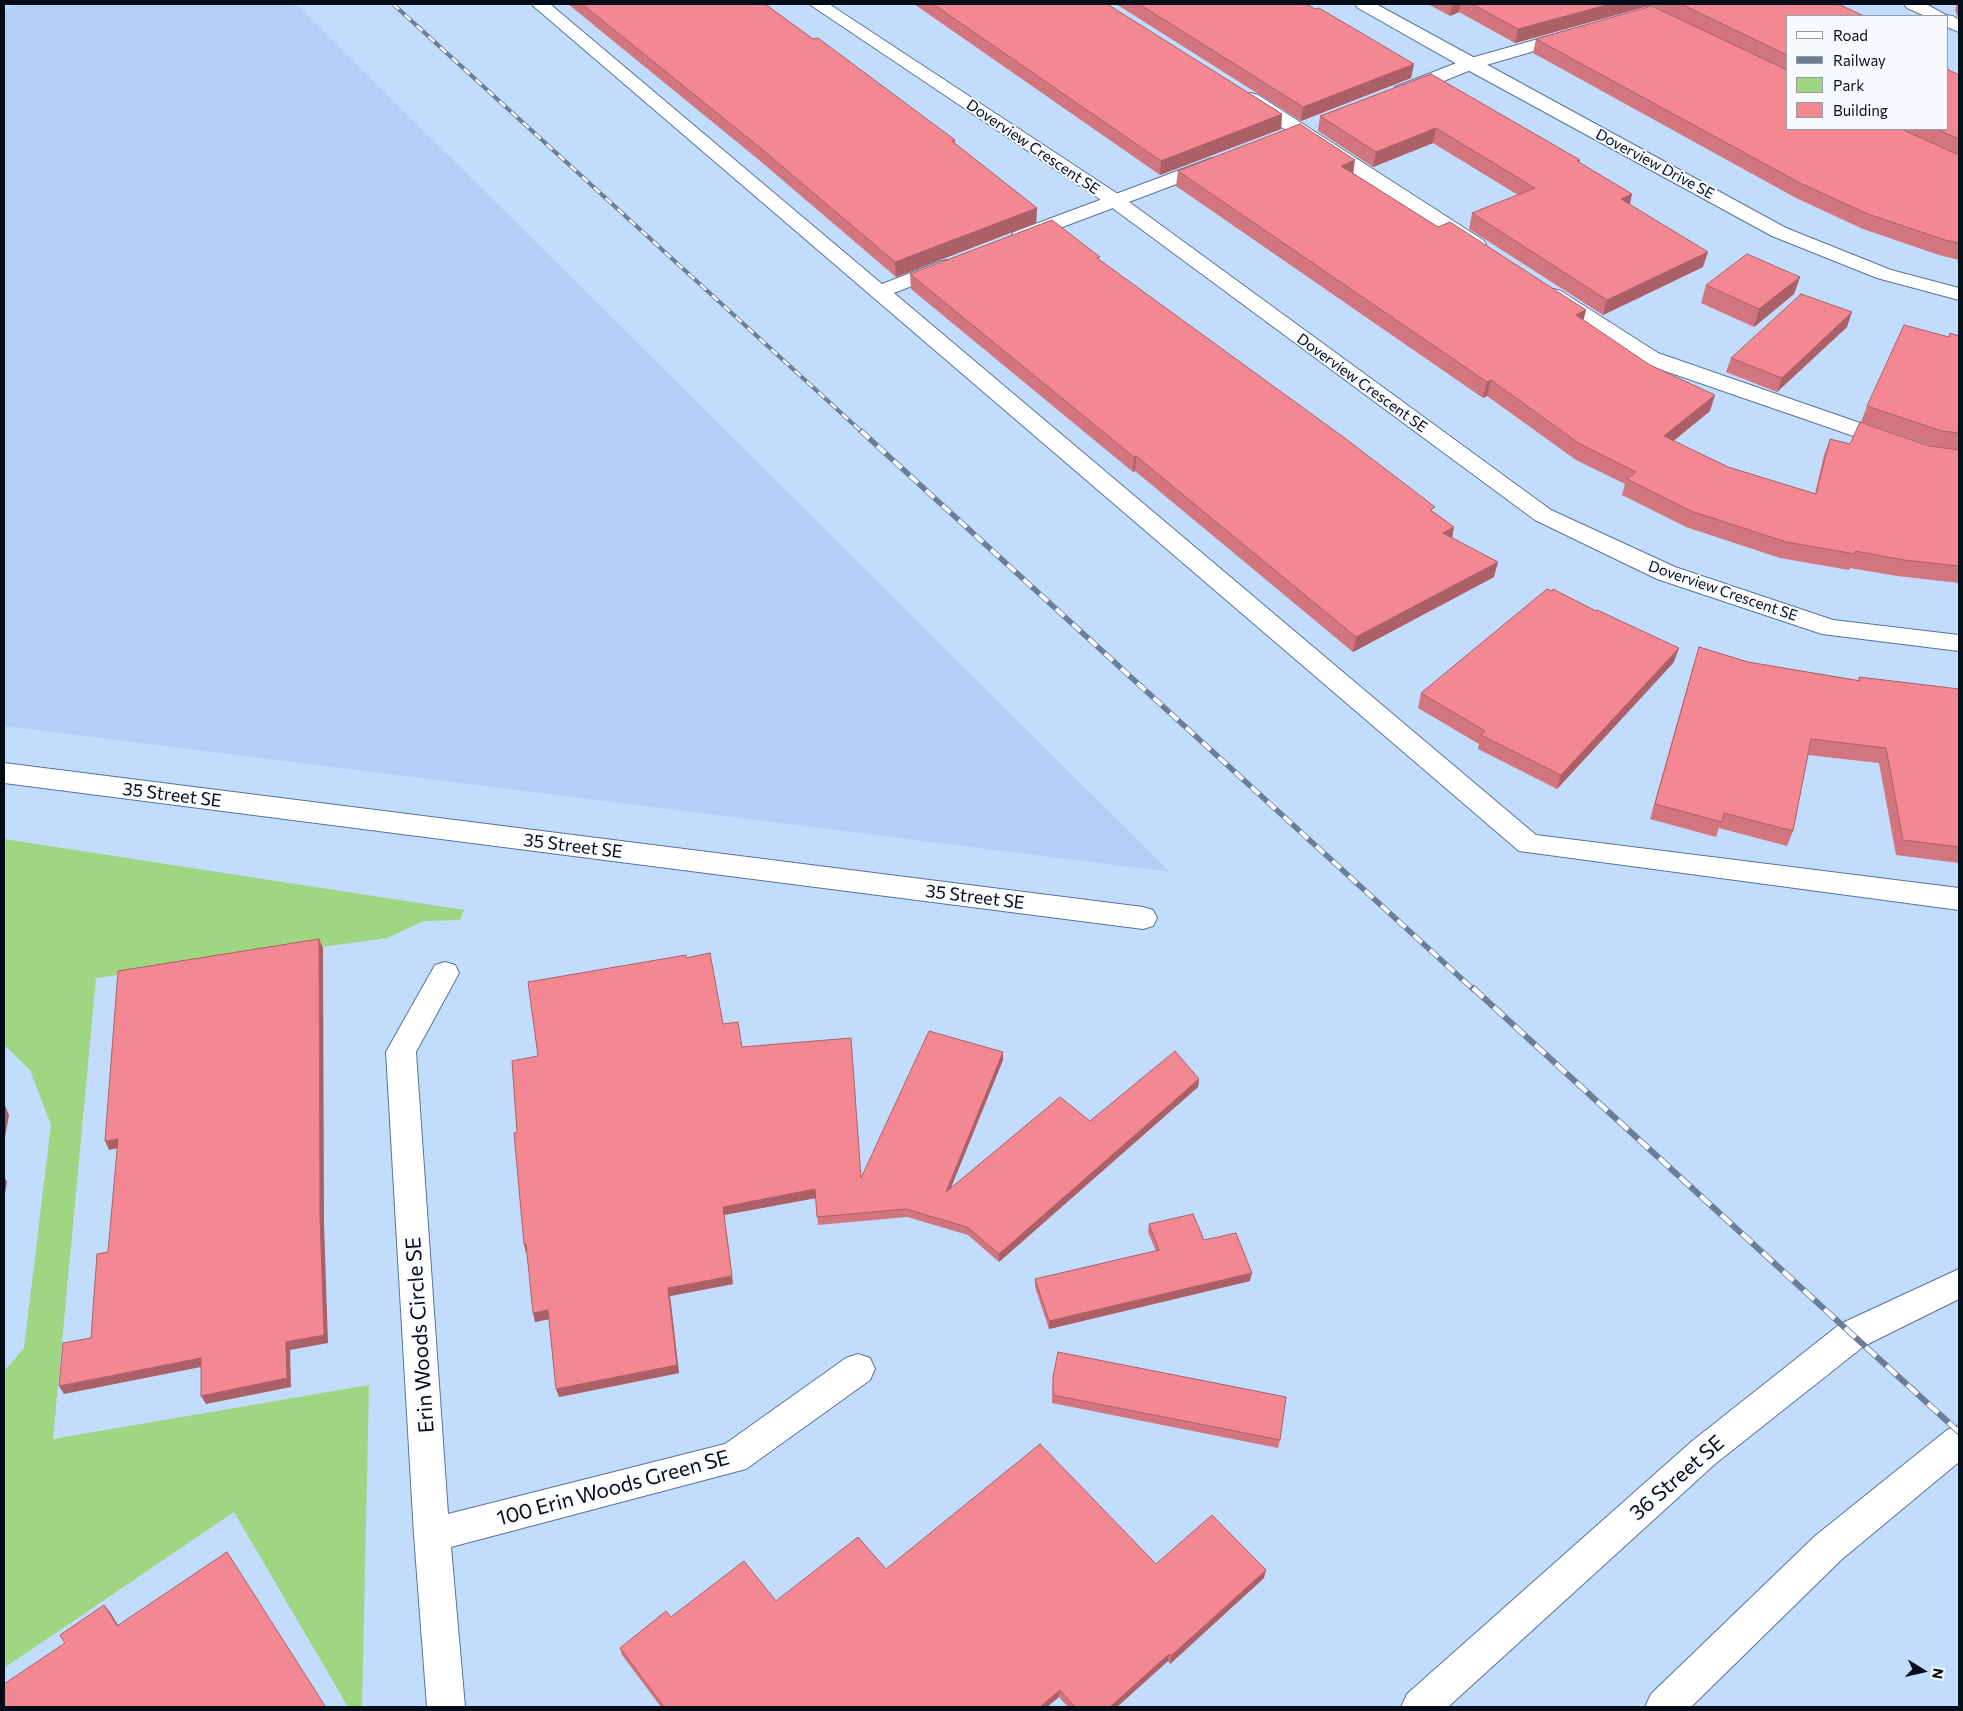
<!DOCTYPE html>
<style>
body{margin:0}
#map{position:relative;width:1963px;height:1711px;overflow:hidden;background:#c2dcfd;font-family:Commissioner,sans-serif}
canvas{display:block}
.frame{position:absolute;inset:0;border:5px solid #030d1a;pointer-events:none}
.legend{position:absolute;left:1786px;top:15px;width:162px;height:115px;box-sizing:border-box;background:#f7faff;border:1px solid #959ba3;margin:0;padding:6px 9px;list-style:none;font-size:15px;color:#030d1a}
.legend li{display:flex;align-items:center;gap:10px;height:25px}
.legend b{width:25px;border:1px solid #959ba3}
.north{position:absolute;left:1898px;top:1646px;width:50px;height:50px;-webkit-text-stroke:4px #f7faff;paint-order:stroke;rotate:100deg;font-size:14px;font-weight:700;line-height:20px;text-align:center;color:#030d1a}
.north::after{content:'';display:block;margin:auto;width:18px;height:22px;background:#030d1a;clip-path:polygon(50% 0,100% 100%,50% 72%,0 100%)}
</style>
<div id="map">
<canvas width="1963" height="1711"></canvas>
<div class="frame"></div>
<ul class="legend">
<li><b style="height:6px;background:#fff"></b>Road</li>
<li><b style="height:6px;background:#6c7e96"></b>Railway</li>
<li><b style="height:14px;background:#a0d581"></b>Park</li>
<li><b style="height:14px;background:#f48892"></b>Building</li>
</ul>
<div class="north">N</div>
</div>
<script>
const context = document.querySelector('canvas').getContext('2d');
context.lineJoin = 'round';
function fillPath(path, color) { context.fillStyle = color; context.fill(path, 'evenodd'); }
const poly = rows => new Path2D(rows.map(r => 'M' + r).join(''));
function trace(path, color, width, dash) { context.strokeStyle = color; context.lineWidth = width; context.lineCap = dash ? 'butt' : 'round'; context.setLineDash(dash || []); context.stroke(path); }
function label(font, color, halo, rows, align = 'center') {
  context.font = font + ' Commissioner,sans-serif'; context.lineWidth = 4; context.setLineDash([]); context.textBaseline = 'middle'; context.strokeStyle = halo; context.fillStyle = color; for (const [text, x, y, turn = 0] of rows) {
    context.save(); context.translate(x, y); context.rotate((+turn || 0) * Math.PI / 180); context.textAlign = isNaN(turn) ? turn : align; if (halo) context.strokeText(text, 0, 0); context.fillText(text, 0, 0); context.restore();
  }
}
const built = poly([
 [13,4,296,4,1170,872,4,726,4,12]
]);
const green = poly([
 [4,839,464,910,460,920,424,921,387,938,96,978,53,1439,369,1385,362,1707,348,1707,234,1512,4,1668,4,1371,24,1348,51,1125,30,1070,4,1045]
]);
const service = poly([
 [531,4,550,4,882,284,939,262,946,260,953,262,956,266,953,270,894,293,1536,835,1959,888,1959,910,1519,851,531,4],
 [1570,30,1576,31,1579,35,1576,39,1476,68,1409,95,1395,95,1393,91,1395,87,1464,60,1570,30],
 [1251,93,1258,95,1483,240,1486,244,1483,248,1476,250,1469,248,1244,103,1242,99,1244,95,1251,93],
 [1212,158,1219,160,1222,164,1219,168,1028,240,1021,242,1014,240,1011,236,1014,232,1212,158],
 [1554,289,1561,291,1658,353,1935,449,1959,452,1959,466,1923,460,1642,363,1547,299,1544,295,1547,291,1554,289]
]);
const minor = poly([
 [809,4,829,4,1121,196,1551,510,1675,567,1833,620,1959,635,1959,651,1822,634,1657,579,1535,520,1107,204,809,4],
 [1355,4,1376,4,1786,228,1891,270,1959,288,1959,300,1877,278,1772,236,1464,68,1358,8,1355,4],
 [1904,4,1926,4,1946,15,1953,16,1959,20,1959,32,1947,27,1947,16,1925,16,1907,8,1904,4],
 [4,763,1143,907,1153,910,1157,918,1153,926,1143,929,4,783,4,763],
 [445,962,455,965,459,973,416,1052,448,1514,725,1444,846,1358,858,1354,870,1358,875,1369,870,1380,746,1469,451,1547,465,1707,427,1707,414,1535,386,1052,435,965,445,962]
]);
const secondary = poly([
 [1959,1269,1959,1299,1864,1346,1715,1464,1448,1707,1401,1707,1407,1694,1691,1442,1840,1324,1959,1269],
 [1959,1425,1959,1462,1841,1560,1691,1707,1645,1707,1651,1694,1815,1536,1947,1430,1959,1425]
]);
const railFar2 = poly([
 [393,4,862,432]
]);
const railFar1 = poly([
 [861,431,1474,990]
]);
const rail = poly([
 [1473,988,1959,1432]
]);
const wall = poly([
 [568,4,765,4,813,39,955,140,955,144,1037,208,1036,223,896,277,759,160],
 [914,4,1107,4,1282,114,1281,129,1160,175],
 [1116,4,1306,4,1411,78,1301,121],
 [1428,4,1838,4,1787,16,1787,129,1913,134,1902,129,1947,129,1959,75,1959,260,1939,255,1863,229,1796,198,1533,53,1536,39,1663,11,1652,5,1515,43,1459,12,1450,16],
 [1957,4,1959,4,1959,20,1955,10],
 [1431,74,1580,160,1579,163,1703,267,1603,315,1469,229,1472,213,1518,195,1433,143,1373,167,1318,131,1320,116],
 [1178,171,1353,173,1438,227,1586,310,1583,320,1710,411,1673,441,1728,467,1815,494,1824,455,1830,439,1850,444,1934,447,1861,422,1867,406,1949,337,1959,336,1959,583,1897,576,1850,568,1849,570,1780,558,1686,527,1622,495,1625,484,1576,460,1487,396,1483,398,1176,186],
 [1100,260,1454,527,1452,538,1494,577,1353,652,1135,471,1133,472,911,289,910,274],
 [1800,277,1794,294,1754,327,1701,303,1706,285],
 [1847,327,1777,392,1726,372,1731,358],
 [1699,647,1748,662,1858,680,1859,677,1959,689,1959,863,1896,855,1879,763,1808,755,1793,831,1787,846,1719,828,1716,837,1650,819,1694,663],
 [1674,662,1557,789,1478,749,1479,744,1418,708,1421,693],
 [686,955,686,958,723,1024,742,1047,861,1178,1003,1052,1003,1060,951,1187,1090,1121,1199,1079,1198,1087,999,1262,968,1235,907,1217,818,1225,816,1198,724,1215,733,1284,670,1296,679,1373,559,1397,549,1319,535,1322,527,1253,526,1253,524,1244,517,1132,538,1056],
 [1149,1224,1204,1240,1250,1281,1049,1329,1035,1287,1035,1279,1156,1251,1148,1232],
 [1053,1377,1280,1440,1278,1448,1052,1403],
 [1156,1564,1264,1578,1170,1664,1168,1661,1117,1707,1068,1707,1059,1697,1047,1707,661,1707,622,1655,620,1648,671,1617,776,1601,886,1569]
]);
const shadedWall = poly([
 [1452,4,1460,4,1459,12,1450,16],
 [1610,4,1652,4,1652,5,1515,43,1518,29],
 [1414,64,1411,78,1301,121,1303,107],
 [1282,114,1281,129,1160,175,1161,161],
 [1436,128,1433,143,1373,167,1376,152],
 [1355,160,1353,175,1341,166],
 [1632,194,1629,209,1621,199],
 [1037,208,1036,223,896,277,895,262],
 [1708,252,1703,267,1603,315,1607,300],
 [1800,277,1794,294,1754,327,1759,309],
 [1586,310,1582,326,1576,315],
 [1852,312,1847,327,1777,392,1782,378],
 [1491,380,1487,396,1483,398,1487,382],
 [1715,395,1710,411,1660,452,1664,436],
 [1136,456,1135,471,1133,472,1134,457],
 [1454,527,1451,542,1443,533],
 [1498,562,1494,577,1353,652,1356,637],
 [1679,648,1674,662,1557,789,1561,775],
 [319,939,323,948,324,1224,328,1343,290,1350,291,1387,206,1404,201,1396,286,1342,320,1215],
 [1003,1052,1003,1060,946,1200,946,1192],
 [1199,1079,1198,1087,999,1262,999,1254],
 [4,1103,9,1115,4,1143],
 [118,1139,123,1147,109,1150,105,1141],
 [4,1176,7,1182,4,1200],
 [815,1189,816,1198,724,1215,733,1284,670,1296,679,1373,559,1397,556,1389,668,1288,723,1207],
 [524,1244,526,1244,529,1252,526,1253],
 [1252,1273,1250,1281,1049,1329,1049,1321],
 [548,1310,550,1319,535,1322,533,1313],
 [201,1358,206,1366,64,1394,59,1386],
 [1266,1570,1264,1578,1170,1664,1171,1656],
 [104,1605,110,1612,123,1633,117,1626],
 [1169,1654,1168,1661,1117,1707,1110,1707],
 [1060,1690,1059,1697,1047,1707,1040,1707]
]);
const building = poly([
 [582,4,765,4,813,39,818,38,955,140,952,141,1037,208,895,262,758,146,582,4],
 [933,4,1107,4,1282,114,1161,161,933,4],
 [1139,4,1306,4,1315,9,1319,8,1414,64,1303,107,1139,4],
 [1472,4,1610,4,1518,29,1472,4],
 [1681,4,1838,4,1864,16,1787,16,1787,55,1681,4],
 [1652,6,1787,70,1787,129,1901,129,1959,155,1959,243,1945,240,1868,214,1800,183,1536,39,1652,6],
 [1947,69,1959,75,1959,139,1937,129,1947,129,1947,69],
 [1431,74,1580,160,1577,161,1632,194,1621,199,1708,252,1607,300,1472,213,1535,188,1436,128,1376,152,1320,116,1431,74],
 [1300,124,1355,160,1341,166,1438,227,1450,222,1586,310,1576,315,1650,365,1715,395,1664,436,1728,467,1816,494,1830,439,1850,444,1860,422,1929,446,1959,450,1959,566,1904,560,1855,551,1855,554,1786,542,1691,511,1627,479,1636,472,1580,444,1491,380,1487,382,1178,171,1300,124],
 [1052,220,1100,257,1097,258,1346,439,1435,507,1430,510,1454,527,1443,533,1498,562,1356,637,1136,456,1134,457,910,274,1052,220],
 [1747,254,1800,277,1759,309,1706,285,1747,254],
 [1801,294,1852,312,1782,378,1731,358,1801,294],
 [1904,325,1949,337,1950,333,1959,336,1959,433,1942,431,1867,406,1904,325],
 [1547,589,1552,591,1553,589,1596,611,1597,610,1679,648,1561,775,1481,735,1485,731,1421,693,1547,589],
 [1699,647,1748,662,1860,681,1859,677,1959,689,1959,847,1903,840,1886,748,1811,739,1793,831,1724,813,1722,822,1655,804,1699,647],
 [319,939,320,1215,324,1335,286,1342,287,1378,201,1396,201,1358,59,1386,63,1343,91,1338,97,1254,108,1252,118,1139,105,1141,118,971,319,939],
 [710,953,723,1024,738,1022,742,1047,851,1038,861,1178,929,1031,1003,1052,946,1192,1060,1097,1090,1121,1175,1051,1199,1079,999,1254,967,1227,906,1209,817,1217,815,1189,723,1207,732,1276,668,1288,677,1365,556,1389,548,1310,533,1313,526,1244,524,1244,514,1133,517,1132,512,1061,538,1056,528,982,686,955,686,958,710,953],
 [1193,1214,1204,1240,1236,1233,1252,1273,1049,1321,1035,1279,1159,1250,1149,1224,1193,1214],
 [1058,1352,1286,1397,1280,1440,1053,1395,1053,1377,1058,1352],
 [1040,1444,1156,1564,1212,1515,1266,1570,1171,1656,1169,1654,1110,1707,1075,1707,1060,1690,1040,1707,664,1707,620,1648,666,1611,671,1617,744,1561,776,1601,858,1537,886,1569,1040,1444],
 [227,1552,325,1706,323,1707,4,1707,4,1684,65,1643,60,1635,104,1605,117,1626,227,1552]
]);
const farStreetnames = [
 ["Doverview Crescent SE",1033,147,34],
 ["Doverview Drive SE",1655,164,28],
 ["Doverview Crescent SE",1362,383,36],
 ["Doverview Crescent SE",1723,591,19]
];
const streetNames = [
 ["35 Street SE",172,795,7],
 ["35 Street SE",573,846,7],
 ["35 Street SE",975,897,7]
];
const nearStreetnames = [
 ["Erin Woods Circle SE",420,1335,-94],
 ["36 Street SE",1677,1478,-41],
 ["100 Erin Woods Green SE",613,1488,-15]
];
fillPath(built, '#b2d0f6');
fillPath(green, '#a0d581');
trace(service, '#577499', 2);
trace(minor, '#577499', 2);
trace(secondary, '#577499', 2);
fillPath(service, '#fff');
fillPath(minor, '#fff');
fillPath(secondary, '#fff');
trace(railFar2, '#6c7e96', 4);
trace(railFar1, '#6c7e96', 5.5);
trace(rail, '#6c7e96', 6);
trace(railFar2, '#f7faff', 2.5, [8]);
trace(railFar1, '#f7faff', 4, [11]);
trace(rail, '#f7faff', 4.5, [14]);
fillPath(wall, '#d2757e');
fillPath(shadedWall, '#ab5f66');
fillPath(building, '#f48892');
trace(building, '#ab5f66', 1);
label('15px', '#030d1a', '#f7faff', farStreetnames);
label('18px', '#030d1a', '#f7faff', streetNames);
label('21px', '#030d1a', '#f7faff', nearStreetnames);
</script>
